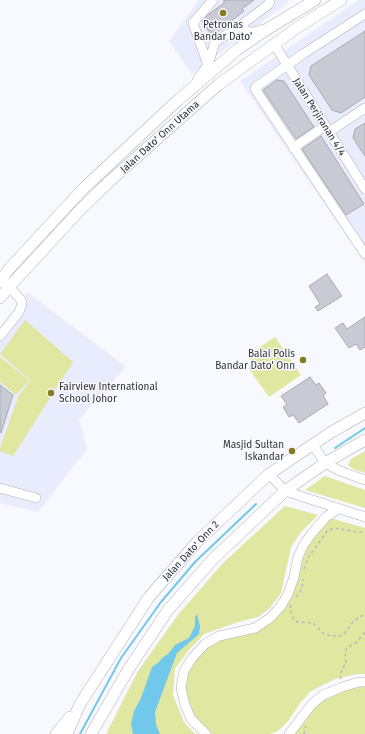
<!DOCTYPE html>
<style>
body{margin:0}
canvas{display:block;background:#f7f9fe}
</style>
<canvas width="365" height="734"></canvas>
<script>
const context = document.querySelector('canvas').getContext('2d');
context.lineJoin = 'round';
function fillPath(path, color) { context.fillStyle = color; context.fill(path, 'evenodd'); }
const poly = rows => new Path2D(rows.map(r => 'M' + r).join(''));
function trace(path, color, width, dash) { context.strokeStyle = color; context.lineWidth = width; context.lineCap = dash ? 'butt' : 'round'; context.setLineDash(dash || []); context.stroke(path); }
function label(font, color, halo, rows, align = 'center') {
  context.font = font + ' "Fira Sans",sans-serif'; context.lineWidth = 3; context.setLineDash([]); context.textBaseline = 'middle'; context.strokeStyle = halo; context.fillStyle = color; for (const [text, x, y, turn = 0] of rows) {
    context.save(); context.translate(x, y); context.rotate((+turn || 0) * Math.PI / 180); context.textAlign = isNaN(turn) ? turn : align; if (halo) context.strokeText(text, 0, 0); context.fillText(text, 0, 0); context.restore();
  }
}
const built = poly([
 [199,0,287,0,289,2,192,74,169,41],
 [359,0,365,0,365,263,240,81],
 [27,292,126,367,79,419,87,449,38,512,0,503,0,328]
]);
const green = poly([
 [25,320,73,362,13,456,0,451,0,448,18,397,30,380,0,354],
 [275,337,301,375,269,397,249,369,251,353],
 [0,357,29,380,16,395,0,382],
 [365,451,365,473,353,469,348,465,351,459],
 [325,476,365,490,365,508,305,490],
 [285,506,318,515,301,532,291,547,281,593,270,608,258,617,238,622,204,634,188,651,175,669,173,695,184,722,195,734,107,734,108,730,138,671,177,616,223,563],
 [327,517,365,528,365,674,357,674,335,679,311,691,300,703,289,720,278,731,270,734,212,734,203,729,185,705,182,674,214,640,238,633,278,609,296,558],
 [359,686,365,686,365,734,293,734,302,719,329,694]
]);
const water = poly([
 [197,614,200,626,199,634,177,653,155,712,156,725,160,734,133,734,131,724,134,711,141,698,152,667,159,662,162,658,168,654,175,645,189,638,195,626,195,617]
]);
const stream = poly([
 [335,448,365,428],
 [80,734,121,658,161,602,195,562,256,504]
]);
const building = poly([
 [224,0,254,0,242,9,244,11,212,36,202,21,209,14,224,3,224,0],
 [365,31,365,97,341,113,332,110,309,75,311,66,365,31],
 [277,80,284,81,314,127,296,139,263,90,277,80],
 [365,123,365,156,353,138,355,129,365,123],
 [321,136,364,204,346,215,302,149,321,136],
 [327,274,342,296,318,311,315,307,320,304,309,286,327,274],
 [365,317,365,347,360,350,356,344,349,348,335,328,343,323,347,329,365,317],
 [310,377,316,385,319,383,326,393,323,395,328,404,299,423,293,415,289,417,283,407,287,405,281,396,310,377],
 [0,385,13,395,1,433,0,432,0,385]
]);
const path = poly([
 [304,569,309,556,321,540,327,531,334,528,357,532,365,532],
 [296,597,302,589,303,579],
 [291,605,290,609,294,620,298,622,313,623,324,634,331,636,340,636,344,634,353,622,359,617,365,615],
 [341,679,340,675,346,662,345,651,348,647,357,642,365,632],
 [304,734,306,726]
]);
const minor = poly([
 [365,14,303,54,256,87,255,89,365,254],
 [240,26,269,4,270,0],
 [274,44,365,189],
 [208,65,193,23,213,0],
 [197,80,208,65,215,42,240,26,250,33,264,29],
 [329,132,365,108],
 [293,148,325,126],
 [0,336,19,312,22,304,21,300,6,283],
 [313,445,325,463,340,471,365,480],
 [269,474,285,491,365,517],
 [0,488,36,498],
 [206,734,191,719,185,705,181,688,184,671,192,658,205,644,219,636,255,628,270,618,281,606,288,594,294,577,298,557,303,546,312,533,326,517,338,509],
 [289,734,312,704,323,695,342,687,359,682,365,682]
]);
const major = poly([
 [0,282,8,270,83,189,178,100,238,49,269,28,315,0],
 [0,298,10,286,79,211,111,180,218,85,298,27,341,0],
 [56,734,70,717],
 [67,734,80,704,149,597,197,542,269,474,330,433,365,413],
 [91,734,128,670,168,610,213,559,285,491,325,463,365,440]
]);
const markers = [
 [223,13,4,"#887a1f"],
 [303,360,4,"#887a1f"],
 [51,393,4,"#887a1f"],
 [292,451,4,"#887a1f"]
];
const poiNames = [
 ["Petronas",223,25,"center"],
 ["Bandar Dato'",223,37,"center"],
 ["Balai Polis",295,354],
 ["Bandar Dato' Onn",295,366],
 ["Fairview International",59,387,"left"],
 ["School Johor",59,399,"left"],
 ["Masjid Sultan",284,445],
 ["Iskandar",284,457]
];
const streetNames = [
 ["Jalan Perjiranan 4/4",319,117,58],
 ["Jalan Dato' Onn Utama",160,137,-42],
 ["Jalan Dato' Onn 2",191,551,-47]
];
fillPath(built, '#e8ecfd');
fillPath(green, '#e0e7a0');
fillPath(water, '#72c8eb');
trace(stream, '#72c8eb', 2);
fillPath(building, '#c9cbd4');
trace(building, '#a8aab3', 1);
trace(minor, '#b0b2ba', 10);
trace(major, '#b0b2ba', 12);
trace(path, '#b7b9bd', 1.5, [3, 3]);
trace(minor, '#fff', 9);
trace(major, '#fff', 11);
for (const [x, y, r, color] of markers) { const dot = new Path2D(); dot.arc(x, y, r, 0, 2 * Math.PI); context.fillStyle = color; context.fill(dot); trace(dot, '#f7f9fe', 1.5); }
label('10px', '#2f3034', '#f7f9fe', poiNames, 'right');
label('10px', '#2f3034', '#f7f9fe', streetNames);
</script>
